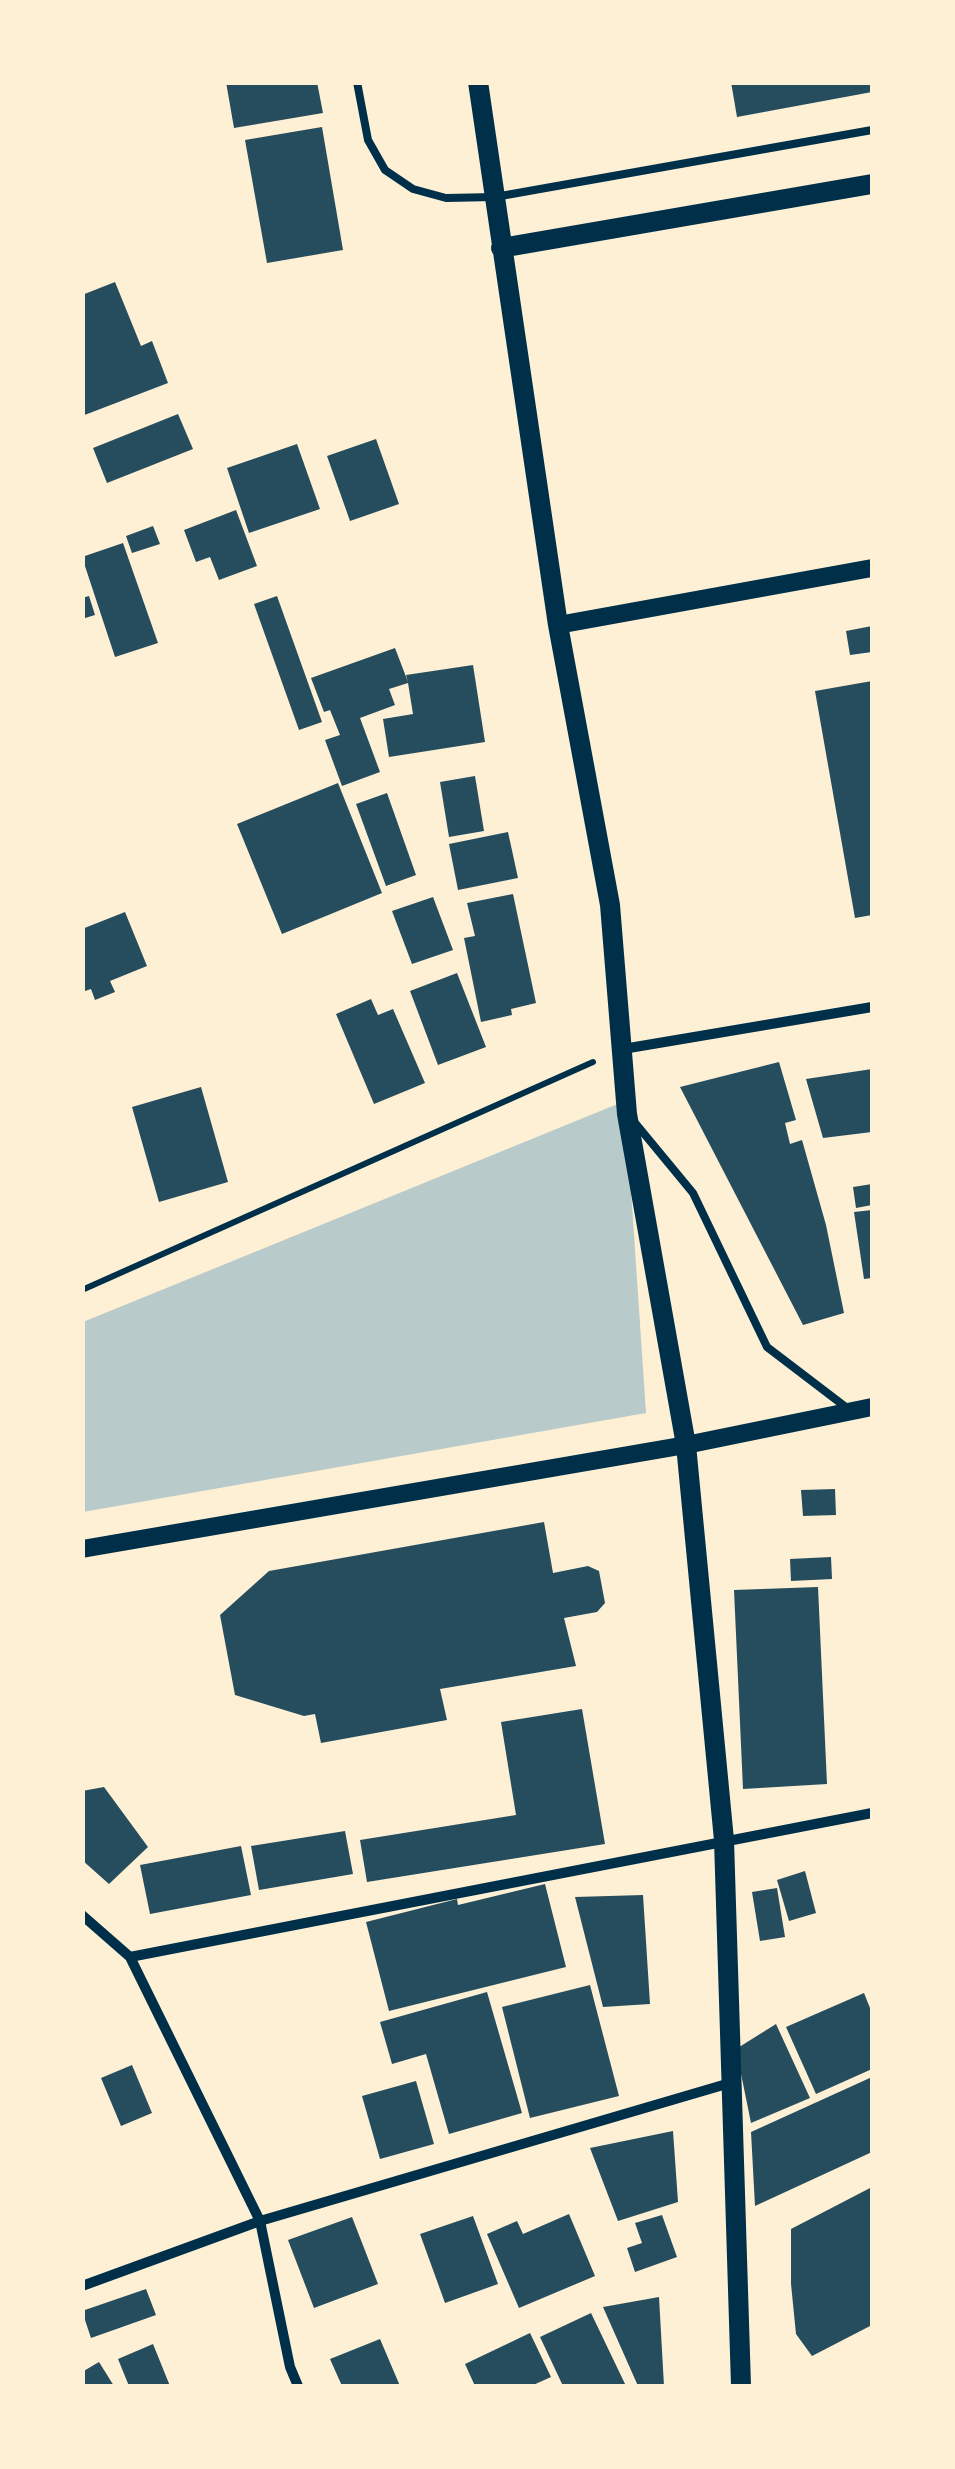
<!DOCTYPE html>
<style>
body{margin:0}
#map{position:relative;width:955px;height:2469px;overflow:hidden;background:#fdf0d5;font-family:Helvetica,sans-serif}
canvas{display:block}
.frame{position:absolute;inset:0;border:85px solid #fdf0d5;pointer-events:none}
</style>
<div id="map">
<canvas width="955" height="2469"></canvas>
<div class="frame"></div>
</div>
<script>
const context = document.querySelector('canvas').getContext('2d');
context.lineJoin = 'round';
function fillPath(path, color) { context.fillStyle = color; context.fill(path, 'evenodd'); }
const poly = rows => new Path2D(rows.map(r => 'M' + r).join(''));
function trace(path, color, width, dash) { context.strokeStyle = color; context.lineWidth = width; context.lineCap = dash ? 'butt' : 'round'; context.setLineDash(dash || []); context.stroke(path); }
const green = poly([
 [625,1101,646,1413,83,1512,83,1322]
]);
const building = poly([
 [226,82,317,82,323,113,234,128],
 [731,82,872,82,872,92,737,117],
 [322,127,343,250,267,263,245,140],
 [115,282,141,346,152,341,168,383,82,416,82,295],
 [178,414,193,449,107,483,93,448],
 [376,439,399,504,350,521,327,456],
 [297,444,320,509,249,533,227,468],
 [236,510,257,566,219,580,210,557,196,562,184,530],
 [153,526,160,544,132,553,126,536],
 [123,543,158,643,115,657,82,557],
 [89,596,95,615,82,619,82,598],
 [277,596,322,722,299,730,254,604],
 [872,626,872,652,850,655,846,631],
 [395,648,408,682,406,675,473,665,485,742,389,757,383,719,413,714,408,683,389,689,395,705,360,718,380,772,342,786,325,740,340,735,330,710,324,712,311,678],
 [872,681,872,915,855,918,815,691],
 [475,776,484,831,449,837,440,782],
 [338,783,382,893,282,934,237,824],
 [387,793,416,875,386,886,356,804],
 [508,832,518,878,458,890,449,844],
 [513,894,536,1003,511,1009,512,1015,481,1022,464,938,475,936,467,903],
 [433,897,453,950,412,964,392,911],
 [125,912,147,966,110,981,115,992,95,1000,91,989,82,992,82,929],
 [457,973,486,1047,438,1065,410,991],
 [371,999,378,1015,393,1009,425,1083,374,1104,336,1014],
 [779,1062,796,1120,785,1123,790,1144,802,1140,826,1225,844,1313,803,1325,680,1087],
 [872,1069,872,1132,823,1138,806,1079],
 [201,1087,228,1182,159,1202,132,1107],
 [872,1184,872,1205,856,1208,853,1187],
 [872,1210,872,1278,864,1279,854,1212],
 [835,1489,836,1515,803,1516,801,1490],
 [544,1522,553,1573,588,1566,599,1571,605,1603,597,1612,564,1618,576,1666,440,1689,447,1720,321,1743,315,1714,304,1716,235,1695,220,1615,269,1571],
 [831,1557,832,1579,791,1581,790,1559],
 [818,1587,827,1784,743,1789,734,1590],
 [582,1709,605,1844,367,1882,360,1840,516,1815,501,1722],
 [104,1787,148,1847,109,1884,82,1860,82,1791],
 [345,1831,353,1874,259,1890,251,1846],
 [241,1846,251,1895,150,1914,140,1865],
 [805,1871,816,1913,789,1921,777,1880],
 [545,1884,566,1967,389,2011,366,1922,457,1899,458,1905],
 [777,1888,785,1937,760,1941,752,1892],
 [643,1895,650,2004,603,2007,575,1897],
 [590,1985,619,2096,530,2118,502,2007],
 [487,1992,522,2113,449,2134,426,2054,392,2064,380,2022],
 [864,1993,872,2013,872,2069,816,2094,786,2027],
 [776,2024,810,2098,751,2123,736,2049],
 [132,2065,152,2113,121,2126,101,2078],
 [872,2077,872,2152,755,2206,751,2132],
 [416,2081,434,2144,380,2159,362,2096],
 [673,2131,678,2202,618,2221,590,2148],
 [872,2187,872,2325,812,2356,796,2334,791,2284,791,2229],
 [569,2214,595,2276,519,2308,487,2234,517,2221,523,2234],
 [662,2215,677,2257,635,2272,627,2248,642,2243,635,2223],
 [473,2216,498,2284,445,2303,420,2234],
 [352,2217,378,2284,314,2308,288,2240],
 [146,2289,156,2315,91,2338,82,2311],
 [659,2297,664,2386,638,2386,603,2307],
 [591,2313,626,2386,563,2386,540,2337],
 [530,2333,551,2377,531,2386,475,2386,465,2364],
 [380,2339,400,2386,342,2386,330,2359],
 [153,2344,170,2386,129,2386,118,2359],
 [99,2362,114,2386,82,2386,82,2372]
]);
const path = poly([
 [82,1290,593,1062]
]);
const service = poly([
 [357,82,368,140,385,170,413,189,446,198,495,197,872,130],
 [636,1124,693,1193,767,1347,847,1408]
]);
const minor = poly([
 [623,1049,872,1007],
 [82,1915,130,1957,260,2221,290,2367,298,2386],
 [130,1957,872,1813],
 [82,2286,260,2221,730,2083]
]);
const tertiary = poly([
 [558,625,872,568],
 [82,1549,686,1445,872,1407]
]);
const secondary = poly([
 [478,82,558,625,610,905,627,1114,686,1445,724,1840,741,2386],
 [501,248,872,184]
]);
fillPath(green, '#b9caca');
fillPath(building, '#264d5e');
trace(path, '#003049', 6);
trace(service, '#003049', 8);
trace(minor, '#003049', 10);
trace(tertiary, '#003049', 18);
trace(secondary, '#003049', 20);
</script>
